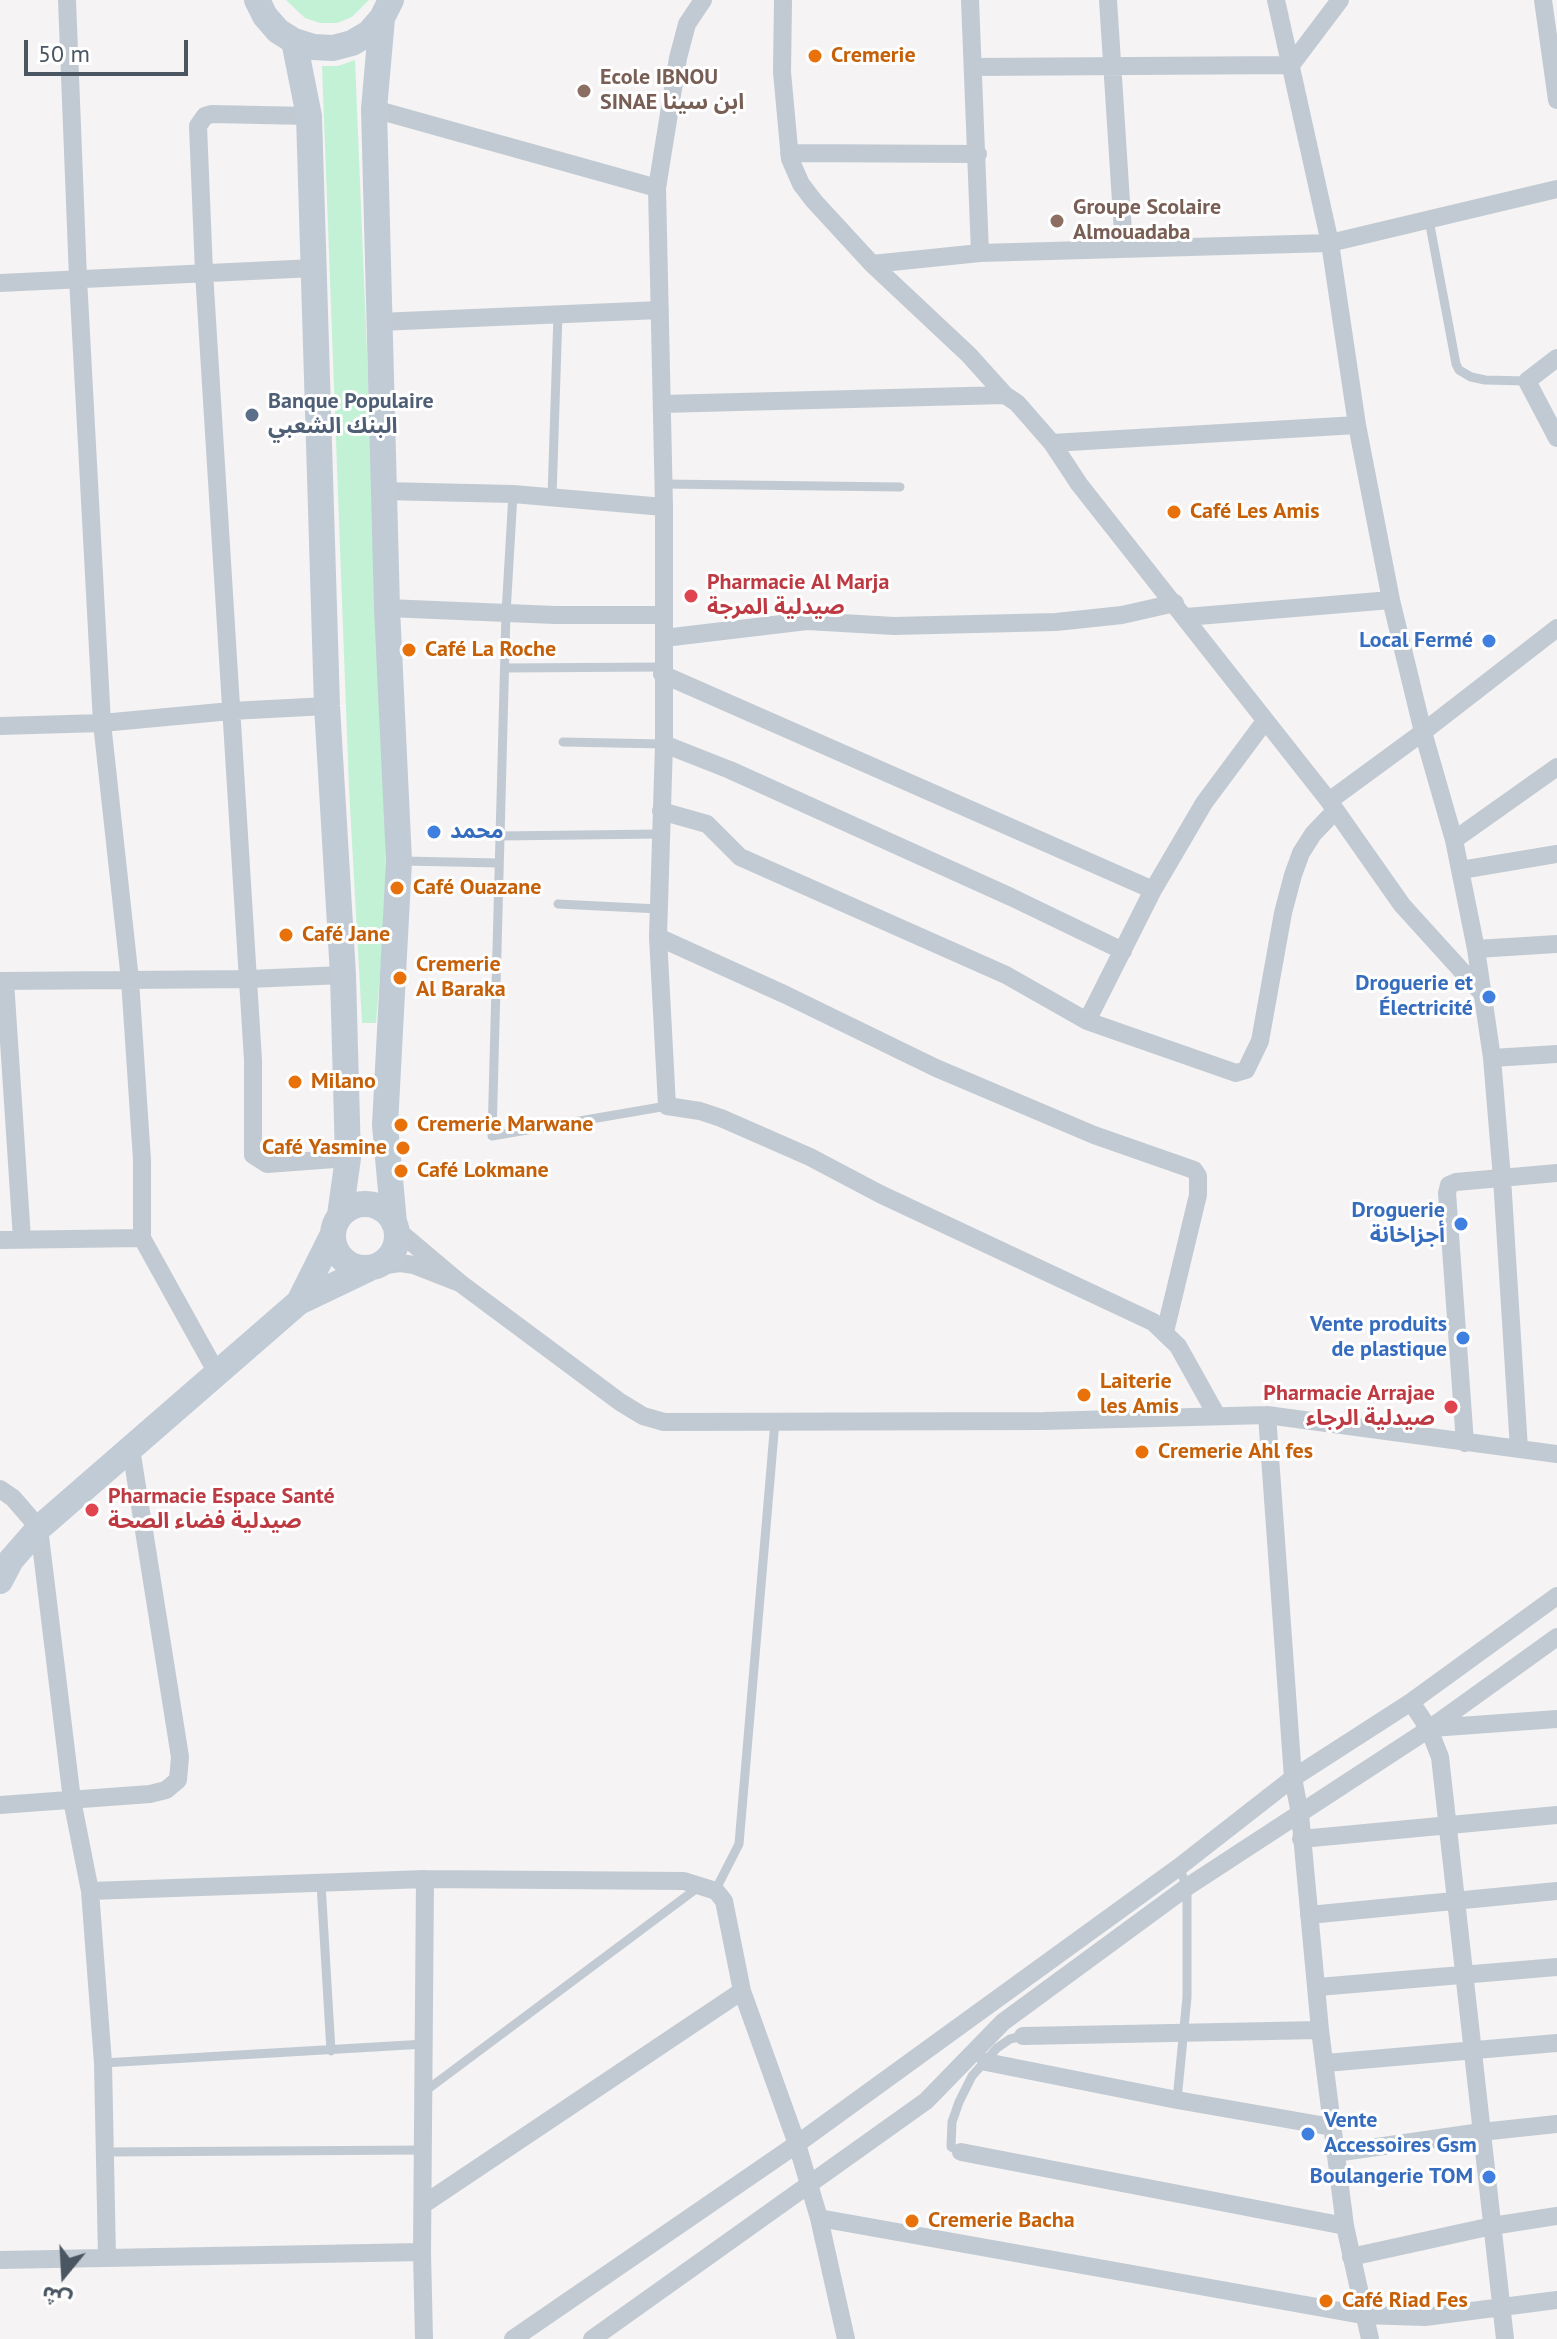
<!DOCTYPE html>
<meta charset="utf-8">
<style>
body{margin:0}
#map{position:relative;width:1557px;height:2339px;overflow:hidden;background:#f5f3f3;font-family:"PT Sans","Noto Sans Arabic",sans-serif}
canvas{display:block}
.north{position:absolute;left:24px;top:2235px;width:80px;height:80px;-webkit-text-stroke:6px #fff;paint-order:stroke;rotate:198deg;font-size:22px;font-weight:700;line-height:32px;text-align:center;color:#4a5661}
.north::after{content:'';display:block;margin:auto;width:28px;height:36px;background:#4a5661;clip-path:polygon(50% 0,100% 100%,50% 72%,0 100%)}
.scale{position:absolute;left:24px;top:40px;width:164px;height:36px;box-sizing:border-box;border:4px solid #4a5661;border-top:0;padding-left:10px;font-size:24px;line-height:28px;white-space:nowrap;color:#4a5661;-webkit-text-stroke:6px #fff;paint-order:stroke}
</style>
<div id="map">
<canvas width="1557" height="2339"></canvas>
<div class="north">ش</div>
<div class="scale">50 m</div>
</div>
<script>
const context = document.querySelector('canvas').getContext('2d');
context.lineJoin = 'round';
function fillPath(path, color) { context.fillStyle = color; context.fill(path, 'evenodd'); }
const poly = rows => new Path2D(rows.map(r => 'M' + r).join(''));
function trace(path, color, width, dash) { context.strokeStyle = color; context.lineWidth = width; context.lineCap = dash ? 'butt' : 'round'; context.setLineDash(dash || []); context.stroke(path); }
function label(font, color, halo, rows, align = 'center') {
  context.font = font + ' "PT Sans","Noto Sans Arabic",sans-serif'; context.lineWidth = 6; context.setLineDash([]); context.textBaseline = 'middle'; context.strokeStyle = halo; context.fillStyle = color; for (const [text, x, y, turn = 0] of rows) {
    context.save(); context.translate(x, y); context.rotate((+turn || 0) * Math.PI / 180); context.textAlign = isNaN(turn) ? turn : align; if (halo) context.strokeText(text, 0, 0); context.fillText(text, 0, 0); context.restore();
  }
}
const green = poly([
 [286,0,369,0,352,17,337,23,320,23,305,18],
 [355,60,385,791,386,902,376,1023,362,1023,349,788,322,66,338,66]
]);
const lane = poly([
 [1429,220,1456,364,1459,370,1471,377,1485,380,1527,381],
 [664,484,900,487],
 [513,494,506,613,492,1136,667,1106],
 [552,497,558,314],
 [505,668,662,667],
 [563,742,664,744],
 [500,836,660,834],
 [403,861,499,863],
 [558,904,659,909],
 [321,1884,331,2051],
 [715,1891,739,1844,775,1421],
 [103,2063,425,2044],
 [424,2092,700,1886],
 [1177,2100,1187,1997,1187,1887,1179,1867],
 [106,2152,424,2150],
 [961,2152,951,2147,952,2122,959,2102,972,2076,997,2048,1010,2039,1023,2036]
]);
const street = poly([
 [67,0,78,278,102,723,130,980,142,1160,142,1238],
 [703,0,687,24,678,58,657,188,664,507,664,744,658,937,667,1106,700,1111,721,1118,810,1157,880,1194,1153,1322,1178,1346,1217,1416],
 [783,0,782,72,790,159,801,184,814,201,872,264,969,355,1005,395,1017,403,1052,443,1079,484,1329,801,1402,905,1481,992],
 [970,0,980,253],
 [1108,0,1124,248],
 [1276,0,1330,243,1357,425,1391,600,1423,732,1454,840,1476,949,1492,1058,1502,1178,1519,1449],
 [1543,0,1557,100],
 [973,67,1291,65,1340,0],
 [374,109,657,188],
 [309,116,212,114,205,116,198,126,204,272,253,1060,253,1155,267,1164,348,1158],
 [789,153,978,154],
 [872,264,980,253,1330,243,1557,189],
 [0,283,314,268],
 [379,322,660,310],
 [1557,358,1527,381,1557,438],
 [662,404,1005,395],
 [1052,443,1357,425],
 [383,491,513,494,664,507],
 [387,608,555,615,663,615],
 [1186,617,1391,600],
 [664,638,807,621,894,626,1056,622,1122,615,1175,603],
 [662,674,1153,890,1204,803,1265,721],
 [0,726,102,723,231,711,327,706],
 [664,744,730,770,1011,897,1123,951],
 [1329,801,1423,732,1557,628],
 [661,811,707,824,740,857,1006,975,1087,1021,1153,890],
 [1454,840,1557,767],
 [1461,870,1557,854],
 [658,937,786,995,936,1068,1094,1135,1194,1170,1198,1176,1198,1195,1165,1332],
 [1476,949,1557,944],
 [0,981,249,979,343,975],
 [5,981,22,1239],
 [1087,1021,1236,1073,1246,1070,1260,1041,1283,913,1293,875,1301,853,1313,834,1335,811],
 [1492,1058,1557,1054],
 [0,1240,142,1238,218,1375],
 [378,1266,400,1263,414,1265,460,1283,396,1229],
 [460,1283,620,1402,643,1416,664,1422,1044,1421,1267,1415,1557,1454],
 [1267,1415,1293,1778,1300,1814,1320,2030,1345,2226,1370,2339],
 [1465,1443,1447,1193,1449,1185,1456,1182,1557,1173],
 [0,1489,13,1498,39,1528,72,1800,90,1891,103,2063,107,2257],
 [1411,1702,1429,1729,1440,1757,1505,2339],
 [1432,1728,1557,1719],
 [0,1805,150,1794,166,1790,178,1780,180,1757,131,1449],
 [1301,1839,1557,1815],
 [90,1891,425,1879,684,1881,716,1891,724,1901,742,1991,797,2144,819,2218,846,2339],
 [1309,1915,1557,1891],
 [1318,1987,1557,1967],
 [1023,2036,1320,2030],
 [986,2062,1177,2100,1332,2127],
 [1326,2063,1557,2043],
 [961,2152,1345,2226],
 [1335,2153,1481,2132,1557,2124],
 [424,2204,742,1991],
 [819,2218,1362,2315,1425,2317,1557,2300],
 [1351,2257,1492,2226,1557,2216],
 [0,2260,422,2252],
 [424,2339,422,2252,425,1879],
 [513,2339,797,2144,1179,1867,1293,1778,1411,1702,1557,1596],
 [592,2339,926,2101,1003,2022,1187,1887,1429,1729,1557,1637]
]);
const secondary = poly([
 [257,0,265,16,278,31,294,41,313,47,333,48,352,43,369,33,382,18,391,0],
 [382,18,374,109,387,608,399,861,385,1125,394,1223],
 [294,41,309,116,327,706,343,975,348,1158,340,1215],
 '333 1236a32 32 0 1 1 64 0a32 32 0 1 1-64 0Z',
 [332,1236,299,1302,368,1269],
 [0,1581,11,1560,39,1528,299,1302]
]);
const markers = [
 [815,56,8,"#e8710a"],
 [584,91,8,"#8d6e63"],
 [1057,221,8,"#8d6e63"],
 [252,415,8,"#5c6f8a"],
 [1174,512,8,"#e8710a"],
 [691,596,8,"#e0444e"],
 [1489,641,8,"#3f7fe0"],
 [409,650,8,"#e8710a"],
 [434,832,8,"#3f7fe0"],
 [397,888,8,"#e8710a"],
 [286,935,8,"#e8710a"],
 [400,978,8,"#e8710a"],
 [1489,997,8,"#3f7fe0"],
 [295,1082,8,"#e8710a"],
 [401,1125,8,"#e8710a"],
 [403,1148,8,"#e8710a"],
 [401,1171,8,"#e8710a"],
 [1461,1224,8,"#3f7fe0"],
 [1463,1338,8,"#3f7fe0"],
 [1084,1395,8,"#e8710a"],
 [1451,1407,8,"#e0444e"],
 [1142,1452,8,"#e8710a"],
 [92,1510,8,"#e0444e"],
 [1308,2134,8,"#3f7fe0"],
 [1489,2177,8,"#3f7fe0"],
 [912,2221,8,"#e8710a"],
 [1326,2301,8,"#e8710a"]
];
const foodNames = [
 ["Cremerie",831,56],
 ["Café Les Amis",1190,512],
 ["Café La Roche",425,650],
 ["Café Ouazane",413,888],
 ["Café Jane",302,935],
 ["Cremerie",416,965],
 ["Al Baraka",416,990],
 ["Milano",311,1082],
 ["Cremerie Marwane",417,1125],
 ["Café Yasmine",387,1148,"right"],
 ["Café Lokmane",417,1171],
 ["Laiterie",1100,1382],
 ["les Amis",1100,1407],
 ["Cremerie Ahl fes",1158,1452],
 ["Cremerie Bacha",928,2221],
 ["Café Riad Fes",1342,2301]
];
const educationNames = [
 ["Ecole IBNOU",600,78],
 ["SINAE ابن سينا",600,103],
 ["Groupe Scolaire",1073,208],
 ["Almouadaba",1073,233]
];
const serviceNames = [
 ["Banque Populaire",268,402],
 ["البنك الشعبي",268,427]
];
const healthNames = [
 ["Pharmacie Al Marja",707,583],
 ["صيدلية المرجة",707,608],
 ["Pharmacie Arrajae",1435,1394,"right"],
 ["صيدلية الرجاء",1435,1419,"right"],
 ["Pharmacie Espace Santé",108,1497],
 ["صيدلية فضاء الصحة",108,1522]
];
const shopNames = [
 ["Local Fermé",1473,641],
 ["محمد",450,832,"left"],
 ["Droguerie et",1473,984],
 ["Électricité",1473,1009],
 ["Droguerie",1445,1211],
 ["أجزاخانة",1445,1236],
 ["Vente produits",1447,1325],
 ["de plastique",1447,1350],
 ["Vente",1324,2121,"left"],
 ["Accessoires Gsm",1324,2146,"left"],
 ["Boulangerie TOM",1473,2177]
];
fillPath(green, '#c3f1d5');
trace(lane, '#c1cad2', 9);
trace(street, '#c1cad2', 18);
trace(secondary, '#c1cbd6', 26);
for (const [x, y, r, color] of markers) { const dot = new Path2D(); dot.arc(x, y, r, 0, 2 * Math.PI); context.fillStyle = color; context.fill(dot); trace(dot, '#fff', 3); }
label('bold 22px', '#c56008', '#fff', foodNames, 'left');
label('bold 22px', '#785e54', '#fff', educationNames, 'left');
label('bold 22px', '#4e5e75', '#fff', serviceNames, 'left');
label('bold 22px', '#be3a42', '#fff', healthNames, 'left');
label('bold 22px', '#366cbe', '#fff', shopNames, 'right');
</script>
